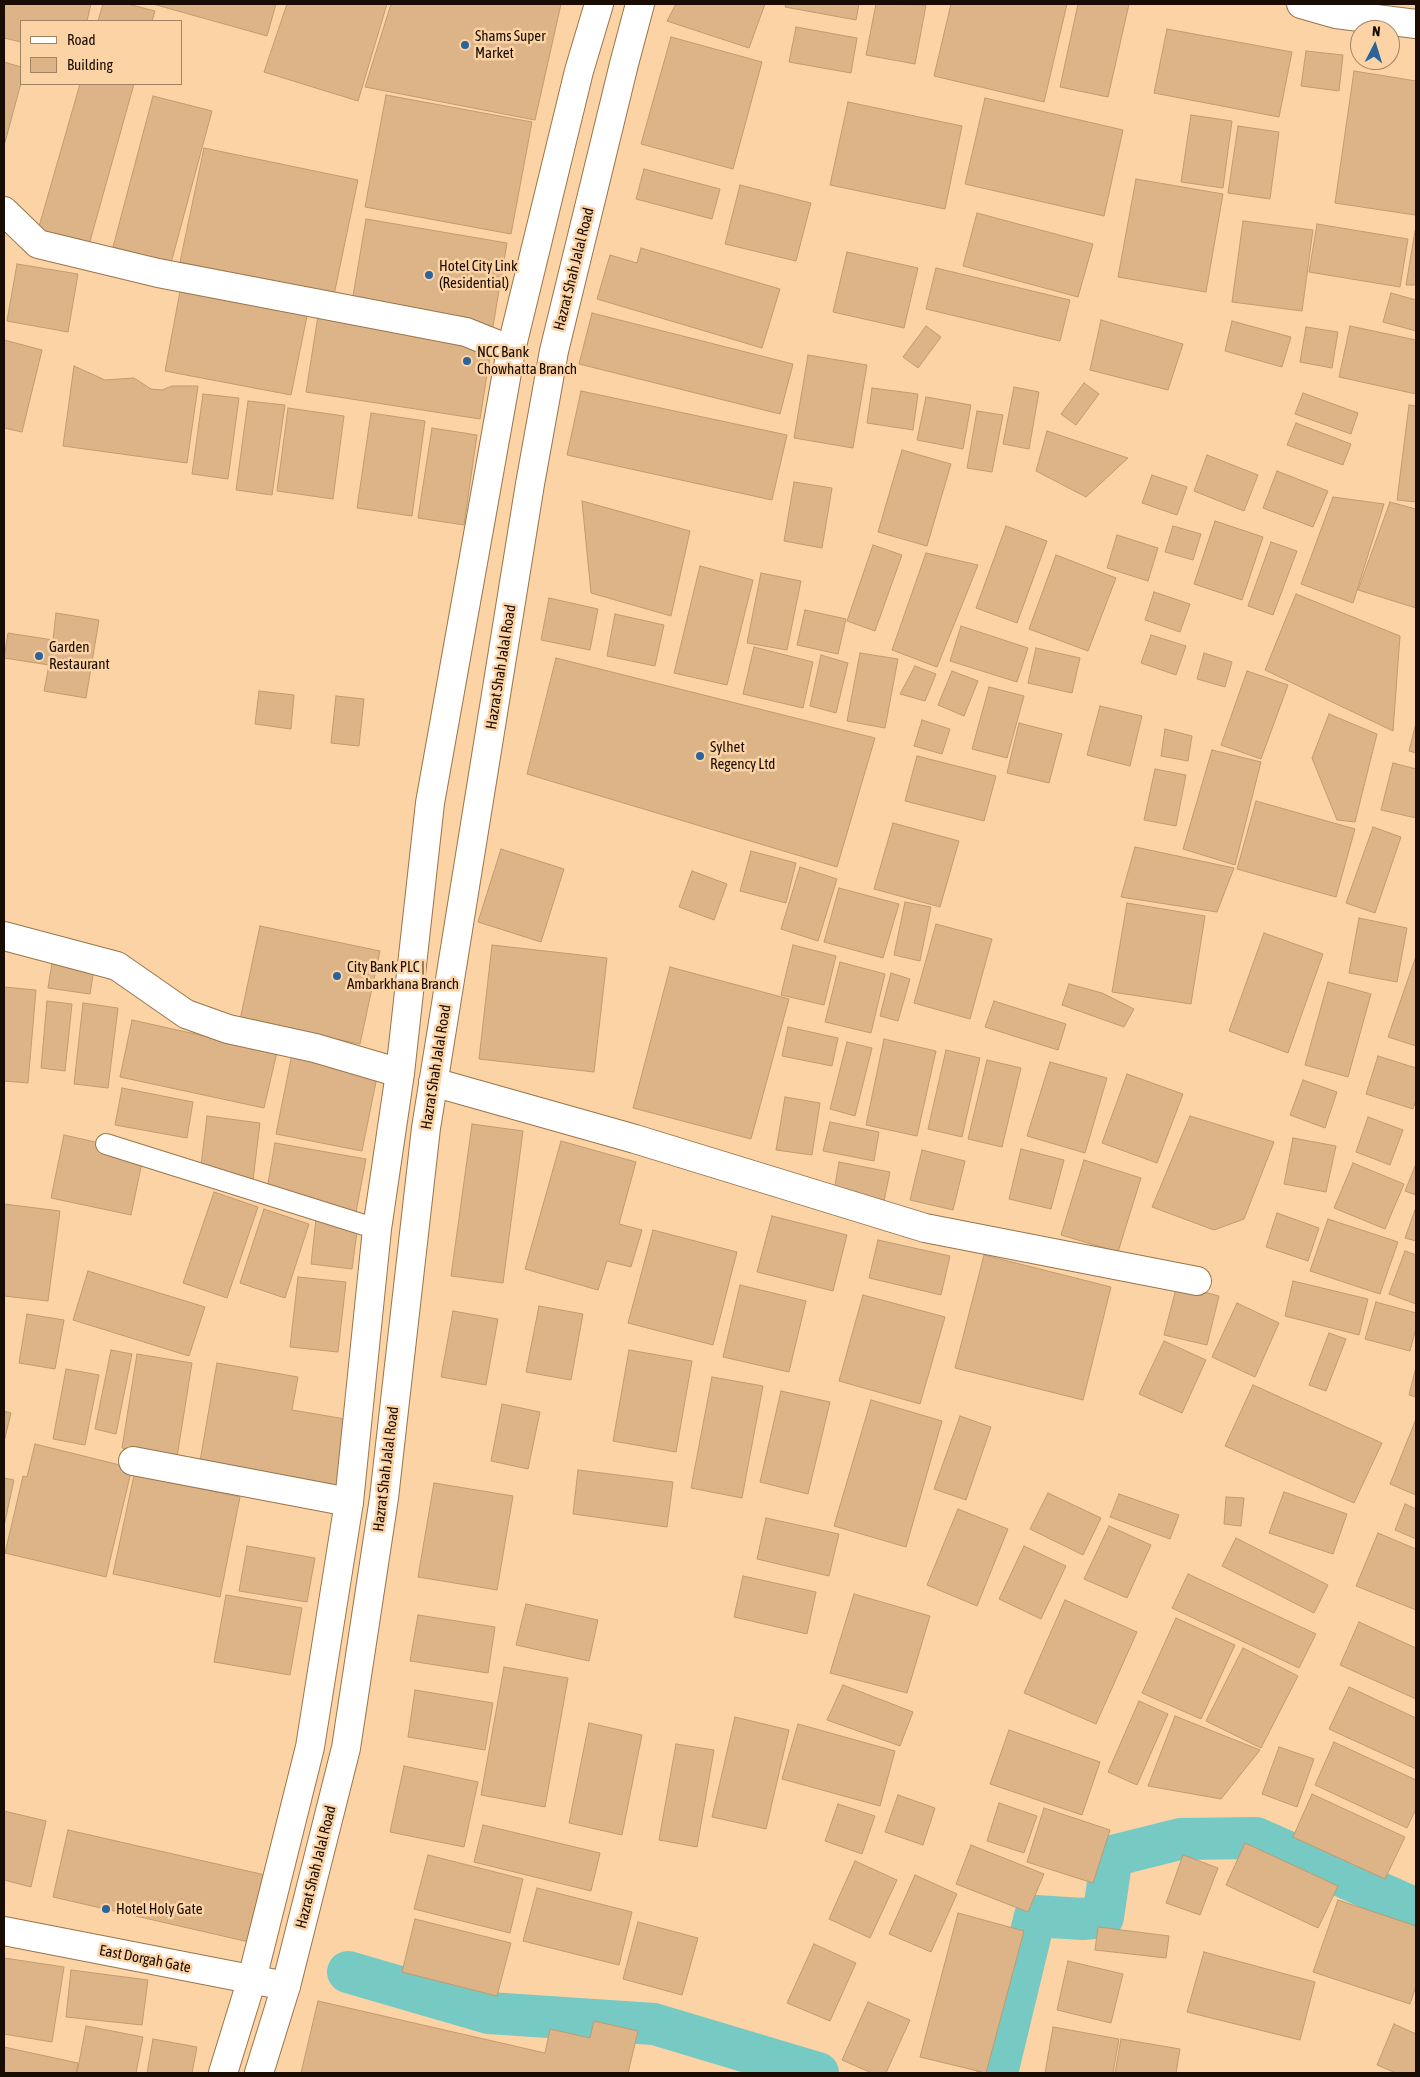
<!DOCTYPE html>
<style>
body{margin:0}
#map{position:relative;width:1420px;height:2077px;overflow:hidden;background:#fbd3a5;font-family:"Asap Condensed",sans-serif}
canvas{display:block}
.frame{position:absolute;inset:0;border:5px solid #1a0c00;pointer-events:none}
.legend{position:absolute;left:20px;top:20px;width:162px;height:65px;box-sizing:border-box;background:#fbd3a5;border:1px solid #a18363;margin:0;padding:6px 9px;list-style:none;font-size:15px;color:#1a0c00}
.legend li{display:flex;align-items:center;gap:10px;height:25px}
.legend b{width:25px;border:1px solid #a18363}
.north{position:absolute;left:1350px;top:20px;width:50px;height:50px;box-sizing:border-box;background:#fbd3a5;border:1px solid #a18363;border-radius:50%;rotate:5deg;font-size:14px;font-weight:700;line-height:20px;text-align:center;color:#1a0c00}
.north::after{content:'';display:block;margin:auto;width:18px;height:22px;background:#2b649c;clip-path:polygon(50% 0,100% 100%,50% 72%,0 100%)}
</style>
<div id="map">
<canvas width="1420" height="2077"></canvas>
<div class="frame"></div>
<ul class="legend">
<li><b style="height:6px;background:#fff"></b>Road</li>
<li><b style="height:14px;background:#dcb487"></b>Building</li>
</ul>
<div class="north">N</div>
</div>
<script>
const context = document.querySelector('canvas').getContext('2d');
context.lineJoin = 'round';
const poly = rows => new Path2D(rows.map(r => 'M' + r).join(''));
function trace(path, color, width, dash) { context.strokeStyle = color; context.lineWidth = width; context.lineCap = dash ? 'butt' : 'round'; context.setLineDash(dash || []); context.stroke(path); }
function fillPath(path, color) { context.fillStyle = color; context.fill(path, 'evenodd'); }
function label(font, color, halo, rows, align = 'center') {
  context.font = font + ' "Asap Condensed",sans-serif'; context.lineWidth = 5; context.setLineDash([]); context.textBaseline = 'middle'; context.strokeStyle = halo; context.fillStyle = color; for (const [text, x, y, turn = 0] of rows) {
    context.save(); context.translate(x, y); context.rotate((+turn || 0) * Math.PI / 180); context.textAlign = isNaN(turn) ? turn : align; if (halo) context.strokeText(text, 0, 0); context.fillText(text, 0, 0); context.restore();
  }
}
const canal = poly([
 [348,1972,489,2013,654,2024,818,2073],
 [997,2073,1035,1916,1083,1919,1103,1917,1112,1856,1180,1839,1256,1838,1416,1909]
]);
const building = poly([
 [4,4,91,4,87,21,21,21,21,42,4,38,4,4],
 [103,4,128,4,155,11,152,21,98,21,103,4],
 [153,4,276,4,267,36,153,4],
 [287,4,387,4,358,101,264,72,287,4],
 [391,4,561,4,535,120,365,87,391,4],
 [676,4,765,4,749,48,667,21,676,4],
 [786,4,859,4,856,20,785,7,786,4],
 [876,4,926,5,915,64,866,55,876,4],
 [951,4,1067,4,1044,102,934,76,951,4],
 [1078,4,1129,4,1108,97,1060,87,1078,4],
 [796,27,857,38,851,73,789,62,796,27],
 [1167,29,1292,52,1279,117,1154,93,1167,29],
 [671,37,762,62,733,169,641,144,671,37],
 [1306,51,1343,55,1339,91,1301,86,1306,51],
 [4,62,21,67,21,83,4,146,4,62],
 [1354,71,1416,81,1416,204,1415,215,1335,203,1354,71],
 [80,84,134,84,87,252,36,237,80,84],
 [386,95,532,122,511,234,365,207,386,95],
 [153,96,212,111,171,263,113,247,153,96],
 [985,98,1123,130,1104,216,965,184,985,98],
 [848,102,962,126,945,209,830,185,848,102],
 [1191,115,1232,121,1223,188,1181,182,1191,115],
 [1238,126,1279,132,1270,199,1228,193,1238,126],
 [204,148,358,180,334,295,180,262,204,148],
 [644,169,720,189,712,219,636,199,644,169],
 [1136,179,1223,194,1206,292,1118,277,1136,179],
 [740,185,811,203,796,261,725,244,740,185],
 [977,213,1093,244,1078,297,963,266,977,213],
 [366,219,507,243,492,332,351,308,366,219],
 [1243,221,1313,230,1302,311,1232,302,1243,221],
 [1317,224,1408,239,1400,287,1309,272,1317,224],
 [1415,231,1416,231,1416,285,1406,285,1415,231],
 [641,248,780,289,762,348,597,299,610,255,637,263,641,248],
 [847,252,918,268,904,328,833,312,847,252],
 [17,264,78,274,68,332,7,321,17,264],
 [936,268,1070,300,1060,341,926,309,936,268],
 [182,281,309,306,291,395,165,371,182,281],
 [1391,293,1416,300,1416,331,1383,322,1391,293],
 [592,313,793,364,780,414,579,364,592,313],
 [318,316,492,343,480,419,306,392,318,316],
 [1101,320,1183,344,1168,390,1090,370,1101,320],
 [1232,321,1291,337,1282,367,1225,351,1232,321],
 [926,326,941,337,918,368,903,357,926,326],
 [1350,326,1416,340,1416,394,1339,377,1350,326],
 [1306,327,1338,332,1332,368,1300,362,1306,327],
 [4,340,42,350,22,432,4,428,4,340],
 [808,355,867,365,853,448,794,438,808,355],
 [74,366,105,380,134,378,151,389,162,390,172,386,198,386,187,463,63,446,74,366],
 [1084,383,1099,394,1076,425,1061,414,1084,383],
 [1014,387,1039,392,1029,449,1003,444,1014,387],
 [872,388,918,394,913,430,867,423,872,388],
 [581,391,787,435,772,500,567,455,581,391],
 [1303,393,1358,413,1351,434,1295,414,1303,393],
 [203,394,239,398,228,479,192,474,203,394],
 [926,397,971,405,963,449,917,440,926,397],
 [248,401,285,405,272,495,236,490,248,401],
 [1409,405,1416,406,1416,502,1397,500,1409,405],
 [288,408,344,416,333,499,277,491,288,408],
 [977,411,1003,415,992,472,967,468,977,411],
 [371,413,425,421,412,516,357,508,371,413],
 [1296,423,1351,444,1343,465,1287,445,1296,423],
 [432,428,477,435,464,525,418,518,432,428],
 [1047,431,1128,458,1086,497,1036,471,1047,431],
 [902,450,951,464,927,546,878,532,902,450],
 [1207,455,1258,475,1244,511,1194,491,1207,455],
 [1277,471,1328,491,1313,527,1263,508,1277,471],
 [1152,475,1187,487,1177,515,1142,503,1152,475],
 [794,482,832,488,822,548,784,541,794,482],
 [1333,497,1384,504,1353,603,1301,584,1333,497],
 [582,501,690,531,671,616,591,593,582,501],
 [1390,502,1416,509,1416,608,1358,590,1390,502],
 [1215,521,1263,537,1242,600,1194,584,1215,521],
 [1006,526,1047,541,1017,623,976,608,1006,526],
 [1173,526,1201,534,1193,560,1165,552,1173,526],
 [1117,535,1158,548,1148,581,1107,568,1117,535],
 [1271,542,1297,551,1273,615,1248,606,1271,542],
 [873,545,902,555,875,631,847,621,873,545],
 [926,553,978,565,937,667,892,650,926,553],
 [1056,555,1116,578,1088,651,1029,629,1056,555],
 [700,566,753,580,727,685,674,673,700,566],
 [761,573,801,581,787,650,747,643,761,573],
 [1154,592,1190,604,1180,632,1145,620,1154,592],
 [1296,594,1400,636,1393,731,1265,670,1296,594],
 [549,598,598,609,590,650,541,640,549,598],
 [805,610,846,619,838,654,797,645,805,610],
 [56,613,99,620,86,698,44,691,49,665,4,658,8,633,53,640,56,613],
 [615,614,664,625,655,666,607,656,615,614],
 [961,626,1028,648,1017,682,950,661,961,626],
 [1151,635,1186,646,1176,675,1141,663,1151,635],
 [754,647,813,662,803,708,743,694,754,647],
 [1036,648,1080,658,1072,693,1028,683,1036,648],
 [860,653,898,659,885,728,847,721,860,653],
 [1204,653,1232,662,1225,687,1197,679,1204,653],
 [821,655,848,663,836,713,810,706,821,655],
 [556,658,875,738,837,867,527,774,556,658],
 [915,666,936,674,925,701,900,694,915,666],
 [952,671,978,681,964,716,938,705,952,671],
 [1247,671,1288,685,1261,759,1221,745,1247,671],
 [989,687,1024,696,1007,758,972,749,989,687],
 [259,691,294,695,291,729,255,724,259,691],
 [336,696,364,699,359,746,331,743,336,696],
 [1100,706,1142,716,1130,766,1087,755,1100,706],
 [1329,714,1377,734,1355,822,1337,820,1312,758,1329,714],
 [922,720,950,729,942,754,914,746,922,720],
 [1019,723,1062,734,1049,783,1007,773,1019,723],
 [1416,723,1416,753,1409,751,1416,723],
 [1165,729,1192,736,1188,761,1161,756,1165,729],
 [1212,750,1261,762,1235,865,1183,849,1212,750],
 [917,756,996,776,984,821,905,801,917,756],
 [1393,763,1416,769,1416,818,1381,810,1393,763],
 [1155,769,1186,775,1176,826,1144,820,1155,769],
 [1256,801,1355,829,1336,897,1237,869,1256,801],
 [893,823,959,841,940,907,874,889,893,823],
 [1373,827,1401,837,1375,913,1346,903,1373,827],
 [1135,847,1234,868,1217,912,1121,897,1135,847],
 [501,849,564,869,541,942,478,922,501,849],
 [751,851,796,863,786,903,740,891,751,851],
 [800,867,837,879,818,941,781,929,800,867],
 [692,871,727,884,714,920,679,907,692,871],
 [839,888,899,904,883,958,824,942,839,888],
 [905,902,931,907,920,961,894,955,905,902],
 [1127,903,1205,916,1191,1004,1112,992,1127,903],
 [1359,918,1407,928,1397,982,1349,973,1359,918],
 [936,924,992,939,970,1019,914,1003,936,924],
 [260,926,380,951,360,1044,240,1020,260,926],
 [1264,933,1323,954,1288,1053,1229,1031,1264,933],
 [492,945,607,958,594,1072,479,1059,492,945],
 [793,945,836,956,824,1005,781,995,793,945],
 [1416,956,1416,1046,1388,1037,1416,956],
 [840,962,885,974,871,1033,825,1022,840,962],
 [52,963,94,969,90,994,48,988,52,963],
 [670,967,789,999,751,1139,633,1108,670,967],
 [891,973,910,979,898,1021,880,1016,891,973],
 [1328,982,1371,994,1348,1077,1305,1065,1328,982],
 [1069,984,1102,993,1134,1009,1124,1027,1062,1005,1069,984],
 [4,987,36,990,28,1083,4,1081,4,987],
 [47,1001,72,1004,65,1071,41,1068,47,1001],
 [994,1001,1066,1024,1058,1050,985,1027,994,1001],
 [83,1003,118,1008,108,1088,74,1084,83,1003],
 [132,1020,277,1052,264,1108,120,1077,132,1020],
 [788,1027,838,1038,832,1066,782,1056,788,1027],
 [884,1039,936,1051,917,1136,866,1125,884,1039],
 [847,1042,872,1048,855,1116,830,1109,847,1042],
 [946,1050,980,1058,962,1137,928,1129,946,1050],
 [292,1054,378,1072,362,1151,276,1134,292,1054],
 [1378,1056,1416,1068,1416,1099,1413,1109,1366,1094,1378,1056],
 [987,1060,1021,1068,1002,1147,968,1139,987,1060],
 [1050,1062,1107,1078,1085,1153,1027,1136,1050,1062],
 [1127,1074,1183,1094,1157,1163,1102,1143,1127,1074],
 [1303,1080,1337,1092,1325,1128,1290,1115,1303,1080],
 [122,1088,193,1102,187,1138,115,1125,122,1088],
 [785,1097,820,1103,812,1155,776,1150,785,1097],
 [207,1116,260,1123,253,1180,200,1173,207,1116],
 [1190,1116,1274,1142,1244,1219,1214,1230,1152,1207,1190,1116],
 [1368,1117,1403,1130,1390,1165,1356,1152,1368,1117],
 [830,1122,879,1132,874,1161,823,1151,830,1122],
 [472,1124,523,1131,503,1283,451,1276,472,1124],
 [64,1135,144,1153,131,1215,51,1198,64,1135],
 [1293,1138,1336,1146,1326,1192,1284,1184,1293,1138],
 [561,1141,636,1162,619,1224,642,1230,631,1267,607,1261,598,1290,525,1269,561,1141],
 [275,1143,366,1159,356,1212,266,1195,275,1143],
 [1021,1149,1064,1160,1051,1209,1009,1199,1021,1149],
 [922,1150,965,1161,953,1210,910,1200,922,1150],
 [1084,1160,1141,1178,1118,1252,1061,1235,1084,1160],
 [839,1162,890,1172,884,1201,834,1191,839,1162],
 [1353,1163,1404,1184,1385,1229,1334,1208,1353,1163],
 [1416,1164,1416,1195,1405,1191,1416,1164],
 [214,1192,258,1207,227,1298,183,1283,214,1192],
 [4,1204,60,1211,48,1301,4,1296,4,1204],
 [264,1209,309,1224,285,1298,240,1283,264,1209],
 [1415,1210,1416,1210,1416,1241,1405,1238,1415,1210],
 [1277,1213,1319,1228,1308,1261,1266,1247,1277,1213],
 [772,1216,847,1235,833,1291,757,1272,772,1216],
 [316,1219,358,1224,352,1269,311,1264,316,1219],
 [1328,1219,1398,1242,1380,1294,1310,1271,1328,1219],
 [653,1230,737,1252,713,1345,628,1323,653,1230],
 [878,1240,950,1256,941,1295,869,1278,878,1240],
 [1405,1251,1416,1255,1416,1304,1389,1294,1405,1251],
 [984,1255,1111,1287,1083,1400,955,1368,984,1255],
 [88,1271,205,1307,189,1356,73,1320,88,1271],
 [298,1277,346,1282,338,1352,290,1347,298,1277],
 [1293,1281,1368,1299,1359,1335,1285,1316,1293,1281],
 [740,1285,806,1301,789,1372,723,1357,740,1285],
 [1177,1285,1219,1296,1207,1345,1164,1335,1177,1285],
 [863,1295,945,1317,920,1404,839,1381,863,1295],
 [1376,1302,1416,1313,1416,1328,1410,1351,1365,1339,1376,1302],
 [1237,1303,1279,1323,1255,1377,1212,1357,1237,1303],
 [539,1306,583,1314,571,1380,526,1372,539,1306],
 [453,1311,498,1319,486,1385,441,1377,453,1311],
 [27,1314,64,1320,55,1369,19,1363,27,1314],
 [1329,1333,1346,1339,1326,1391,1309,1385,1329,1333],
 [1164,1341,1206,1360,1182,1413,1139,1394,1164,1341],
 [111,1350,132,1354,116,1434,95,1429,111,1350],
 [629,1350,692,1361,676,1452,613,1441,629,1350],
 [137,1354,192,1363,177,1457,122,1448,137,1354],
 [217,1363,298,1377,292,1410,351,1420,338,1491,199,1467,217,1363],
 [1416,1367,1416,1397,1409,1395,1416,1367],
 [66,1369,99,1375,85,1445,53,1439,66,1369],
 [712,1377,763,1386,742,1498,691,1488,712,1377],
 [1253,1385,1382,1443,1354,1503,1225,1446,1253,1385],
 [781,1391,830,1402,808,1494,760,1482,781,1391],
 [871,1400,942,1421,906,1547,834,1526,871,1400],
 [502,1404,540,1412,528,1469,491,1461,502,1404],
 [4,1411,11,1413,4,1442,4,1411],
 [960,1416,991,1427,966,1500,934,1489,960,1416],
 [1416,1419,1416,1495,1390,1484,1416,1419],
 [35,1444,132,1468,106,1577,5,1553,23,1476,27,1477,35,1444],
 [578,1470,673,1482,667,1527,573,1514,578,1470],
 [134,1475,240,1497,220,1597,113,1574,134,1475],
 [4,1478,14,1480,4,1526,4,1478],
 [434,1483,513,1496,497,1590,418,1577,434,1483],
 [1284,1492,1347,1514,1333,1554,1269,1533,1284,1492],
 [1048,1493,1101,1518,1083,1555,1030,1529,1048,1493],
 [1119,1494,1179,1515,1170,1539,1110,1517,1119,1494],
 [1226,1497,1244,1498,1241,1526,1224,1524,1226,1497],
 [1405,1504,1416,1509,1416,1539,1395,1530,1405,1504],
 [958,1509,1008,1529,977,1606,927,1585,958,1509],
 [766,1518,839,1534,829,1576,757,1559,766,1518],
 [1109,1526,1151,1545,1127,1598,1084,1579,1109,1526],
 [1378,1533,1416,1549,1416,1610,1356,1586,1378,1533],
 [1236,1538,1328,1585,1314,1613,1222,1566,1236,1538],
 [247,1546,315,1558,307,1602,239,1591,247,1546],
 [1024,1546,1066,1566,1041,1619,999,1599,1024,1546],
 [1188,1574,1316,1634,1299,1668,1172,1608,1188,1574],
 [743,1576,816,1592,807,1634,734,1617,743,1576],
 [854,1594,930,1616,907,1693,830,1673,854,1594],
 [226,1595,302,1608,290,1675,214,1662,226,1595],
 [1065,1600,1137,1632,1096,1724,1024,1693,1065,1600],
 [526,1604,598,1620,589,1661,516,1645,526,1604],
 [418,1615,495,1627,488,1673,410,1661,418,1615],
 [1176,1618,1235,1645,1201,1719,1142,1693,1176,1618],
 [1359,1622,1416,1648,1416,1699,1340,1665,1359,1622],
 [1243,1648,1298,1676,1261,1748,1206,1721,1243,1648],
 [504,1667,568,1678,545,1807,481,1795,504,1667],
 [843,1685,913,1712,900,1746,827,1720,843,1685],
 [1349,1687,1416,1718,1416,1769,1329,1729,1349,1687],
 [415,1690,493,1703,485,1750,408,1737,415,1690],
 [1139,1701,1168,1714,1137,1785,1108,1772,1139,1701],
 [1175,1716,1260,1750,1221,1799,1148,1786,1175,1716],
 [735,1717,789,1730,766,1829,712,1817,735,1717],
 [589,1723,642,1735,622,1835,569,1823,589,1723],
 [798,1724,895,1751,880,1806,782,1779,798,1724],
 [1009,1730,1100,1762,1082,1815,990,1784,1009,1730],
 [1334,1742,1416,1780,1416,1809,1407,1828,1315,1785,1334,1742],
 [676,1744,714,1750,697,1847,659,1840,676,1744],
 [1279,1747,1314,1759,1297,1807,1262,1794,1279,1747],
 [404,1766,478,1782,464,1847,390,1832,404,1766],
 [1312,1794,1405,1837,1385,1879,1293,1837,1312,1794],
 [898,1795,935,1808,923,1845,885,1832,898,1795],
 [999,1803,1037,1816,1024,1853,987,1841,999,1803],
 [838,1804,875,1816,862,1854,825,1841,838,1804],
 [1044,1808,1110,1830,1093,1883,1027,1862,1044,1808],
 [4,1811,46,1821,31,1887,4,1880,4,1811],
 [483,1825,600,1853,591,1891,474,1862,483,1825],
 [68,1830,265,1875,249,1942,53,1897,68,1830],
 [1245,1843,1338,1886,1318,1928,1226,1885,1245,1843],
 [971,1845,1044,1874,1028,1912,956,1884,971,1845],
 [428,1855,523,1879,510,1933,414,1909,428,1855],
 [1183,1855,1218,1868,1200,1915,1166,1903,1183,1855],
 [855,1861,897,1880,870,1938,829,1919,855,1861],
 [915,1875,957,1894,931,1952,889,1934,915,1875],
 [537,1888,632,1912,619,1965,523,1941,537,1888],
 [1338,1900,1416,1926,1416,1986,1410,2004,1313,1972,1338,1900],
 [958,1913,1024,1931,986,2073,920,2057,958,1913],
 [415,1919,511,1943,497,1996,402,1972,415,1919],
 [638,1922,698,1938,682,1995,623,1979,638,1922],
 [1098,1927,1169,1936,1166,1958,1095,1950,1098,1927],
 [814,1944,856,1963,830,2021,787,2003,814,1944],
 [1204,1952,1315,1982,1300,2040,1187,2012,1204,1952],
 [4,1958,64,1967,52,2042,4,2034,4,1958],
 [1068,1961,1123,1974,1111,2023,1057,2010,1068,1961],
 [71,1970,148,1980,142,2025,66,2017,71,1970],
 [318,2001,545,2053,550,2029,590,2038,594,2021,638,2031,628,2073,301,2073,318,2001],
 [868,2002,910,2020,886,2073,872,2073,842,2060,868,2002],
 [1394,2024,1416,2034,1416,2073,1396,2073,1377,2065,1394,2024],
 [86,2026,143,2037,136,2073,77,2073,86,2026],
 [1053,2027,1119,2039,1113,2073,1045,2073,1053,2027],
 [153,2039,197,2047,192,2073,147,2073,153,2039],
 [1121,2039,1180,2049,1176,2073,1115,2073,1121,2039],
 [4,2047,78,2063,76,2073,4,2073,4,2047]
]);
const service = poly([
 [106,1144,377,1229]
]);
const minor = poly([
 [4,211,38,244,158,273,466,332,511,350],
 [4,936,117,966,186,1014,228,1029,315,1048,400,1073],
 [433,1082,635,1139,925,1228,1197,1281],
 [133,1461,349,1502],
 [4,1931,286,1986]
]);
const secondary = poly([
 [223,2073,252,1979,310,1747,349,1502,377,1229,400,1073,430,803,511,350,579,71,599,4],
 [259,2073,286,1986,346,1748,384,1498,426,1128,530,484,554,351,624,64,640,4]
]);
const primary = poly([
 [1301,4,1336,14,1416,24]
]);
const markers = [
 [465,45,5,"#2b649c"],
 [429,275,5,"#2b649c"],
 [467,361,5,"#2b649c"],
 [39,656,5,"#2b649c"],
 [700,756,5,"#2b649c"],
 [337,976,5,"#2b649c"],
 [106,1909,5,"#2b649c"]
];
const poiNames = [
 ["Shams Super",475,36],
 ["Market",475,53],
 ["Hotel City Link",439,266],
 ["(Residential)",439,283],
 ["NCC Bank",477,352],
 ["Chowhatta Branch",477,369],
 ["Garden",49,647],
 ["Restaurant",49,664],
 ["Sylhet",710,747],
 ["Regency Ltd",710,764],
 ["City Bank PLC |",347,967],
 ["Ambarkhana Branch",347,984],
 ["Hotel Holy Gate",116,1909]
];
const streetNames = [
 ["Hazrat Shah Jalal Road",574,269,-76],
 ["Hazrat Shah Jalal Road",501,667,-81],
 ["Hazrat Shah Jalal Road",436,1067,-81],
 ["Hazrat Shah Jalal Road",386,1469,-83],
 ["Hazrat Shah Jalal Road",316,1867,-76],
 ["East Dorgah Gate",145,1959,11]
];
trace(canal, '#77c9c4', 42);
fillPath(building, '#dcb487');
trace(building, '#c19b6e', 1);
trace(service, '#9a754a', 22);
trace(minor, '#9a754a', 30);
trace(secondary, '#9a754a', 30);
trace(primary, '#9a754a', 30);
trace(service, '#fff', 20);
trace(minor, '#fff', 28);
trace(secondary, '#fff', 28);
trace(primary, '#fff', 28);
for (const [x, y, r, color] of markers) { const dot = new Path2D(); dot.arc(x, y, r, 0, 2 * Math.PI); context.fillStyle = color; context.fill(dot); trace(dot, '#fbd3a5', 2); }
label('15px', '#1a0c00', '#fbd3a5', poiNames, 'left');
label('15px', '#1a0c00', '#fbd3a5', streetNames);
</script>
